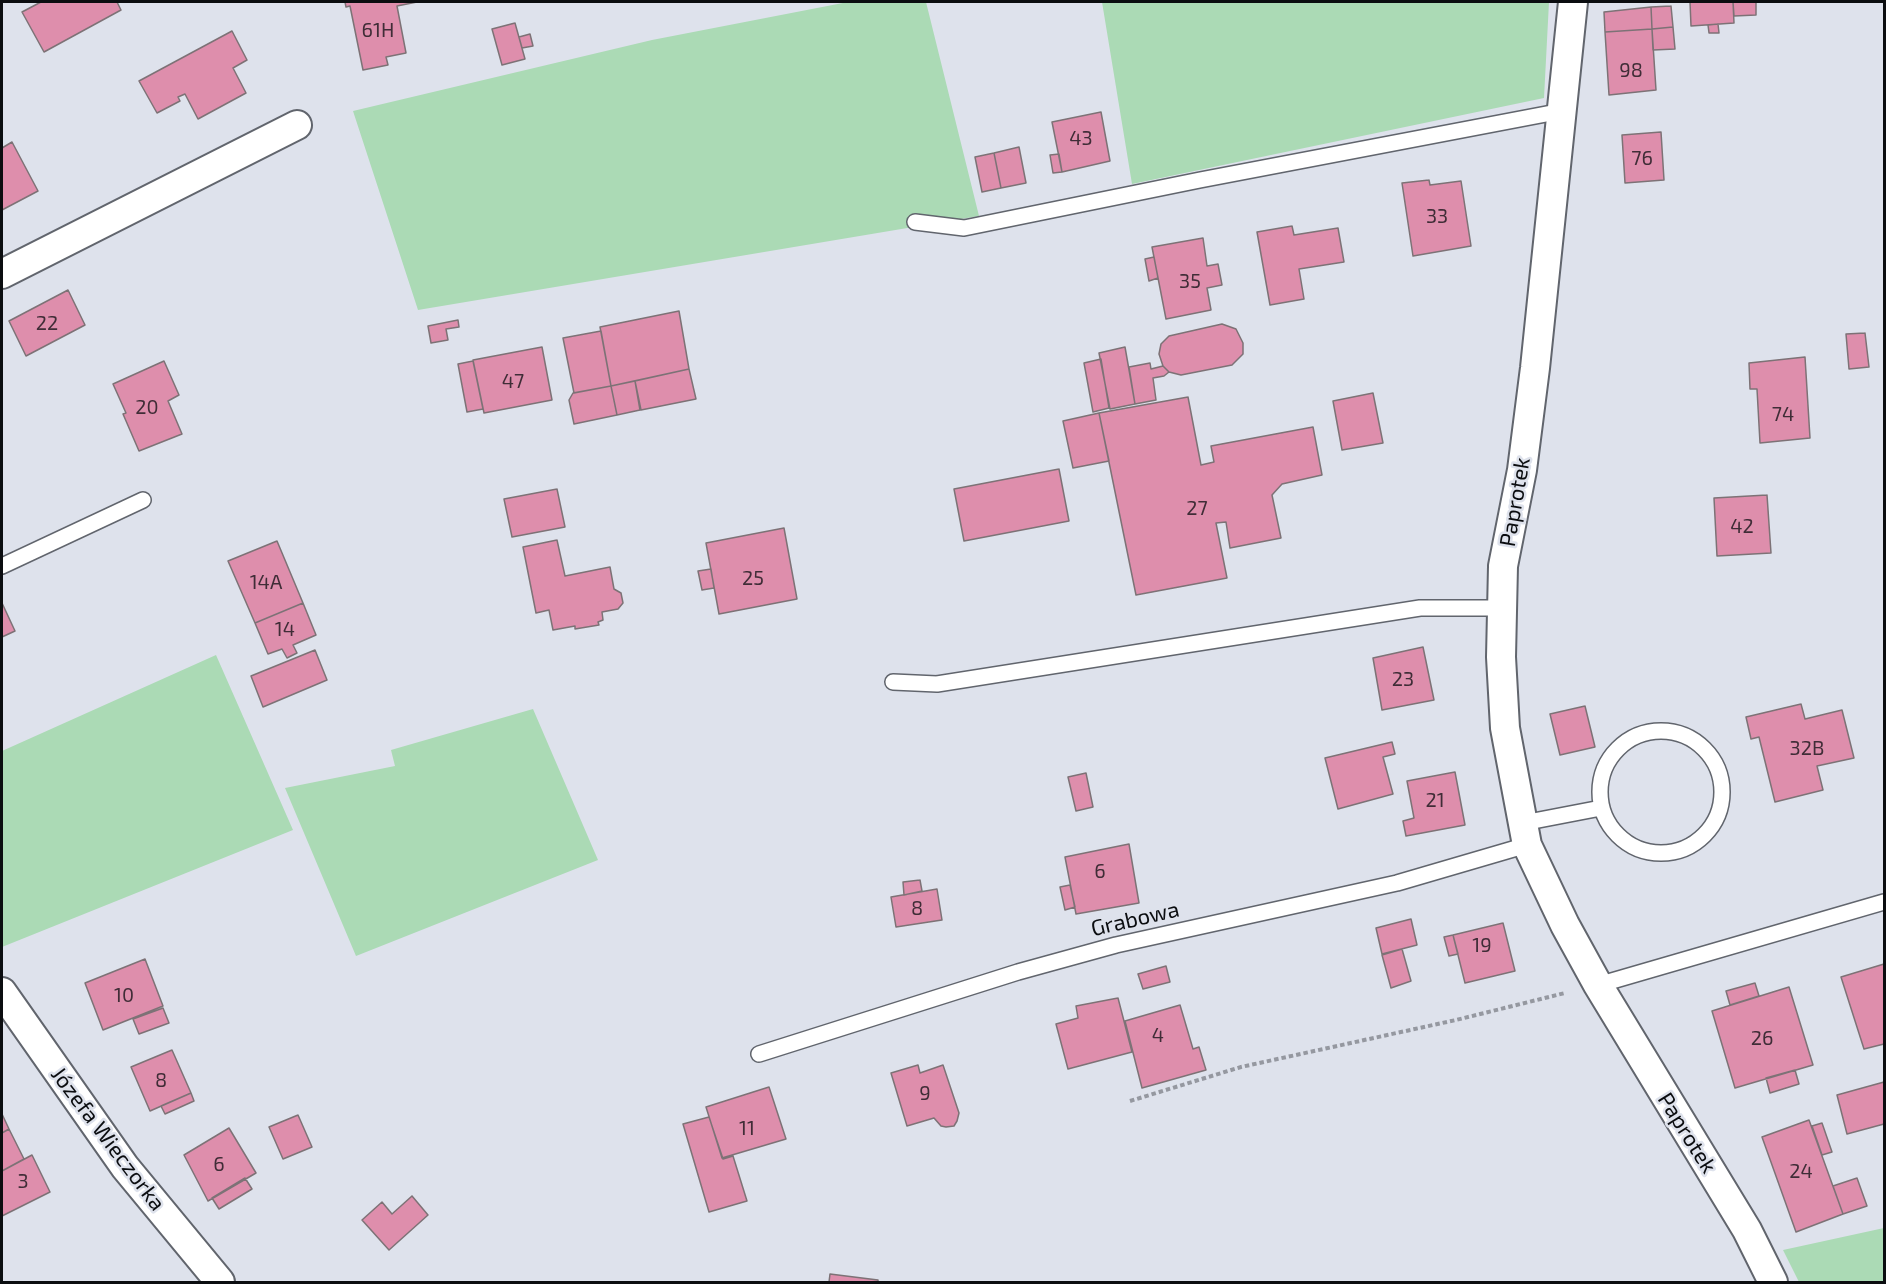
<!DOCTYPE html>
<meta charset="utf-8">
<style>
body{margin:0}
#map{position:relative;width:1886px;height:1284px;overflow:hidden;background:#dee2ec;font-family:"Exo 2",sans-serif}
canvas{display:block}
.frame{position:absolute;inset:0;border:3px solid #0b0d10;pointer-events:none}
</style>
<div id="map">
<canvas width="1886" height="1284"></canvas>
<div class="frame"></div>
</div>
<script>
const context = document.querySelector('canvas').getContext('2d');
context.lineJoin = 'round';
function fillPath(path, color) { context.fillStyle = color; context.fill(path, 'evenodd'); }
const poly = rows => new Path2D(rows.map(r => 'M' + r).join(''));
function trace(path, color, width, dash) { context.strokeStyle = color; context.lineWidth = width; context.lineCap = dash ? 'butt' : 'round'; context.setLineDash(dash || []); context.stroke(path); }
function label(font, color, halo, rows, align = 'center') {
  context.font = font + ' "Exo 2",sans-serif'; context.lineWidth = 5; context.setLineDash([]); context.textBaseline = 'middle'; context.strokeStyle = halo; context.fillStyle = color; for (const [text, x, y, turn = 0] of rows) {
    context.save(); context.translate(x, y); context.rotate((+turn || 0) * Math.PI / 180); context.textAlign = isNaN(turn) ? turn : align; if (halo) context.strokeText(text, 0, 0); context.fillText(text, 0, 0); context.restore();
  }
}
const green = poly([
 [848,2,926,2,979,216,418,310,353,111,652,40],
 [1102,2,1549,2,1544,98,1132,184],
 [216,655,293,830,2,947,2,751],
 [533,709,598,860,356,956,285,788,395,766,391,750],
 [1884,1228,1884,1282,1799,1282,1783,1250]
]);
const building = poly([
 [41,2,117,2,121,10,44,52,22,12,41,2],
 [345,2,417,2,397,6,406,53,386,57,388,65,363,70,350,6,346,7,345,2],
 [1690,2,1733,2,1734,23,1691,26,1690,2],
 [1733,2,1756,2,1756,15,1734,16,1733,2],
 [1671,6,1673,27,1652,29,1651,7,1671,6],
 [1651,7,1652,29,1605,32,1604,12,1651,7],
 [515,23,525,59,502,65,492,29,515,23],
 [1718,24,1719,33,1709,33,1708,25,1718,24],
 [1673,27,1675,49,1653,50,1652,29,1673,27],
 [1652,29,1656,90,1609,95,1605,32,1652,29],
 [232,31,247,60,233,68,246,93,198,119,185,94,178,97,180,101,157,113,139,81,232,31],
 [530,34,533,46,522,48,519,37,530,34],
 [1101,112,1110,161,1062,172,1052,122,1101,112],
 [1661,132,1664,180,1625,183,1622,135,1661,132],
 [12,142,38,191,2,210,2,148,12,142],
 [1019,147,1026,183,1001,188,994,153,1019,147],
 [994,153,1001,188,982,192,975,157,994,153],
 [1059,154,1062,172,1053,173,1050,155,1059,154],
 [1429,180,1430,185,1461,181,1471,246,1413,256,1402,183,1429,180],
 [1292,226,1294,235,1338,228,1344,262,1299,269,1304,299,1270,305,1257,232,1292,226],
 [1203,238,1207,266,1218,264,1222,285,1207,288,1211,310,1166,319,1152,247,1203,238],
 [1154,257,1158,278,1149,281,1145,259,1154,257],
 [68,290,85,325,26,356,9,321,68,290],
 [679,311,689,369,611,386,600,327,679,311],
 [458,320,459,327,446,329,448,340,431,343,428,326,458,320],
 [1222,324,1236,329,1243,343,1243,354,1232,365,1181,375,1169,372,1163,366,1159,354,1161,344,1169,336,1222,324],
 [601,331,611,386,574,393,563,338,601,331],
 [1865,333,1869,367,1849,369,1846,334,1865,333],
 [542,347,552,400,484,413,473,360,542,347],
 [1125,347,1135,404,1110,409,1099,353,1125,347],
 [1805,357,1810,438,1760,443,1757,389,1750,389,1749,363,1805,357],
 [1101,359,1109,408,1093,412,1084,363,1101,359],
 [164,361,179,395,168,401,182,434,139,451,123,414,126,413,113,384,164,361],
 [473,361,483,409,467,412,458,364,473,361],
 [1150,363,1151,369,1163,366,1169,372,1164,376,1153,378,1156,400,1135,404,1129,367,1150,363],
 [689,369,696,399,641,410,635,381,689,369],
 [635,381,640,410,617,415,611,386,635,381],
 [611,386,617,415,574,424,569,400,573,393,611,386],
 [1373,393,1383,443,1342,450,1333,401,1373,393],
 [1188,397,1201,465,1214,462,1211,446,1313,427,1322,475,1282,484,1272,495,1281,538,1230,548,1226,522,1216,523,1227,578,1136,595,1099,413,1188,397],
 [1099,413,1109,461,1073,468,1063,421,1099,413],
 [1059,469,1069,521,964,541,954,489,1059,469],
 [557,489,565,527,512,537,504,499,557,489],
 [1767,495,1771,553,1717,556,1714,498,1767,495],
 [784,528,797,599,719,614,706,543,784,528],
 [557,540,565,576,610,567,614,589,621,593,623,603,618,609,602,612,603,620,598,622,599,625,575,629,575,626,553,630,549,610,536,613,523,547,557,540],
 [277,541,303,603,255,623,228,561,277,541],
 [711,569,714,588,702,590,698,571,711,569],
 [2,603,15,631,2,637,2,603],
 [303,603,316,635,293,645,297,653,287,658,282,649,268,654,255,623,303,603],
 [1423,647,1434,700,1382,710,1373,658,1423,647],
 [315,650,327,680,263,707,251,676,315,650],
 [1801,704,1805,719,1842,710,1854,758,1817,766,1823,790,1775,802,1759,737,1751,739,1746,717,1801,704],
 [1585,706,1595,747,1560,755,1550,714,1585,706],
 [1392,742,1395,754,1383,757,1393,794,1338,809,1325,758,1392,742],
 [1455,772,1465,825,1406,836,1403,821,1414,818,1407,781,1455,772],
 [1086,773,1093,807,1076,811,1068,777,1086,773],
 [1129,844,1139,903,1076,914,1065,857,1129,844],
 [920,880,922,891,904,895,903,882,920,880],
 [1070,885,1075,907,1065,910,1060,887,1070,885],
 [937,889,942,920,896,927,891,897,937,889],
 [1411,919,1417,945,1382,954,1376,928,1411,919],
 [1503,923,1515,971,1465,983,1453,935,1503,923],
 [1453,935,1458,954,1449,956,1444,937,1453,935],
 [1402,949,1411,981,1391,988,1382,955,1402,949],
 [145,959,163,1006,103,1030,85,983,145,959],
 [1884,964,1884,1044,1864,1049,1841,977,1884,964],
 [1166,966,1170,982,1143,989,1138,974,1166,966],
 [1755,983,1759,996,1730,1005,1726,991,1755,983],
 [1789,987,1813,1065,1735,1088,1712,1011,1789,987],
 [1118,998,1132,1052,1068,1069,1056,1024,1078,1018,1076,1006,1118,998],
 [1180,1005,1193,1049,1199,1047,1206,1070,1142,1088,1125,1021,1180,1005],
 [163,1008,169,1023,139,1034,133,1019,163,1008],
 [172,1050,191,1093,150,1111,131,1067,172,1050],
 [918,1065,920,1073,943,1065,959,1113,957,1121,954,1126,946,1127,941,1126,934,1118,907,1126,891,1073,918,1065],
 [1795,1070,1799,1084,1770,1093,1766,1078,1795,1070],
 [1884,1082,1884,1124,1847,1134,1837,1095,1884,1082],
 [769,1087,786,1139,722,1158,706,1107,769,1087],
 [191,1093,194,1101,165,1114,161,1106,191,1093],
 [2,1114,9,1129,2,1133,2,1114],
 [298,1115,312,1147,283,1159,269,1127,298,1115],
 [709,1117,723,1159,733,1156,747,1201,709,1212,683,1124,709,1117],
 [1809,1120,1843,1214,1796,1232,1762,1137,1809,1120],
 [1822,1123,1832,1152,1822,1155,1812,1126,1822,1123],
 [229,1128,256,1173,208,1201,184,1155,229,1128],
 [9,1129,24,1159,2,1171,2,1133,9,1129],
 [32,1155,50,1192,2,1216,2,1171,32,1155],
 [245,1178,252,1189,219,1209,212,1198,245,1178],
 [1857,1178,1867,1206,1843,1214,1833,1186,1857,1178],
 [412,1196,428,1215,389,1250,362,1220,382,1202,392,1214,412,1196],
 [830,1274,878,1280,878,1282,829,1282,830,1274]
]);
const path = poly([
 [1130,1101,1241,1067,1456,1020,1565,993]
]);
const service = poly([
 [915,222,964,228,1200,180,1562,111],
 [2,566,143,500],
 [893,682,937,684,1420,608,1502,608],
 '1600 792a61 61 0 1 1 122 0a61 61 0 1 1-122 0Z',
 [1523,823,1601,808],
 [1598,985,1884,902],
 [759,1054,1018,972,1116,945,1397,883,1527,845]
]);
const minor = poly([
 [1573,2,1535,368,1522,470,1503,566,1501,657,1505,728,1527,845,1565,925,1598,985,1747,1230,1773,1282],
 [2,274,297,125],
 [2,992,125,1167,220,1282]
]);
const numberNames = [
 ["61H",378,30],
 ["98",1631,70],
 ["43",1081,138],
 ["76",1642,158],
 ["33",1437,216],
 ["35",1190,281],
 ["22",47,323],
 ["47",513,381],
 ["20",147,407],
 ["74",1783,414],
 ["27",1197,508],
 ["42",1742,526],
 ["25",753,578],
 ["14A",266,582],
 ["14",285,629],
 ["23",1403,679],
 ["32B",1807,748],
 ["21",1435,800],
 ["6",1100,871],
 ["8",917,908],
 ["19",1482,945],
 ["10",124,995],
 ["4",1158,1035],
 ["26",1762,1038],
 ["8",161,1080],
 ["9",925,1093],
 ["11",747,1128],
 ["6",219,1164],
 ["24",1801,1171],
 ["3",23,1181]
];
const streetNames = [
 ["Paprotek",1515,502,-80],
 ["Grabowa",1135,919,-13],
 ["Paprotek",1687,1133,58],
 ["Józefa Wieczorka",108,1139,53]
];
fillPath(green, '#abdab5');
fillPath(building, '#de8eac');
trace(building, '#7d7276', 1.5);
trace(service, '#61656d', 18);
trace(minor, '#61656d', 32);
trace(path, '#9598a0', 4, [4.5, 3]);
trace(service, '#fff', 15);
trace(minor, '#fff', 28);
label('20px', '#402d37', null, numberNames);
label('22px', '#0b0d10', '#dee2ec', streetNames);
</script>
